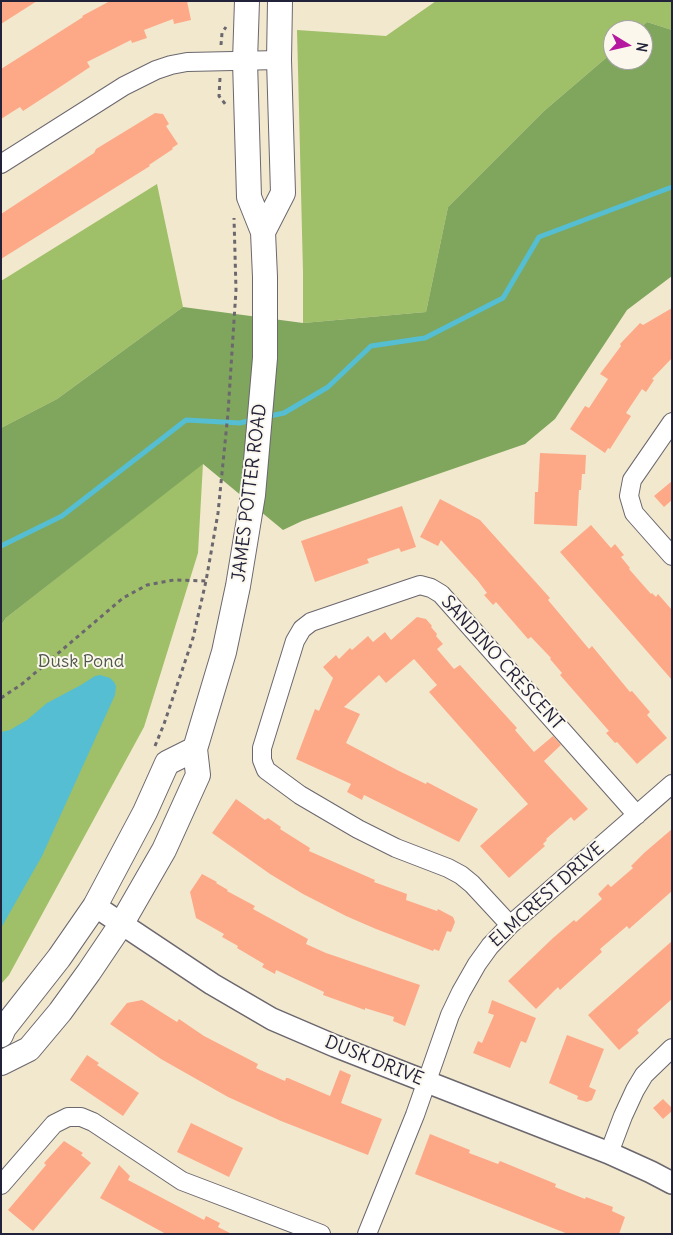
<!DOCTYPE html>
<style>
body{margin:0}
#map{position:relative;width:673px;height:1235px;overflow:hidden;background:#f2e8ce;font-family:Delius,sans-serif}
canvas{display:block}
.frame{position:absolute;inset:0;border:2px solid #22223b;pointer-events:none}
.north{position:absolute;left:603px;top:20px;width:50px;height:50px;box-sizing:border-box;background:#fbf7ec;border:1px solid #a4a2a5;border-radius:50%;rotate:99deg;font-size:14px;font-weight:700;line-height:20px;text-align:center;color:#22223b}
.north::after{content:'';display:block;margin:auto;width:18px;height:22px;background:#b5179e;clip-path:polygon(50% 0,100% 100%,50% 72%,0 100%)}
</style>
<div id="map">
<canvas width="673" height="1235"></canvas>
<div class="frame"></div>
<div class="north">N</div>
</div>
<script>
const context = document.querySelector('canvas').getContext('2d');
context.lineJoin = 'round';
function fillPath(path, color) { context.fillStyle = color; context.fill(path, 'evenodd'); }
const poly = rows => new Path2D(rows.map(r => 'M' + r).join(''));
function trace(path, color, width, dash) { context.strokeStyle = color; context.lineWidth = width; context.lineCap = dash ? 'butt' : 'round'; context.setLineDash(dash || []); context.stroke(path); }
function label(font, color, halo, rows, align = 'center') {
  context.font = font + ' Delius,sans-serif'; context.lineWidth = 4; context.setLineDash([]); context.textBaseline = 'middle'; context.strokeStyle = halo; context.fillStyle = color; for (const [text, x, y, turn = 0] of rows) {
    context.save(); context.translate(x, y); context.rotate((+turn || 0) * Math.PI / 180); context.textAlign = isNaN(turn) ? turn : align; if (halo) context.strokeText(text, 0, 0); context.fillText(text, 0, 0); context.restore();
  }
}
const green = poly([
 [436,1,672,1,672,30,647,22,638,30,613,30,613,52,544,111,448,207,426,312,303,323,303,272,297,30,386,36],
 [157,184,183,307,57,399,1,428,1,281],
 [203,463,198,553,144,727,9,975,1,984,1,625,6,618]
]);
const forest = poly([
 [647,22,672,30,672,276,627,310,555,419,525,444,302,521,283,530,203,464,6,618,1,625,1,428,57,399,183,307,303,323,426,312,448,207,544,111,613,52,613,60,643,60,643,30,638,30]
]);
const water = poly([
 [100,675,110,678,114,682,116,686,115,695,42,856,1,928,1,732,10,730,27,720,47,703,81,685,95,676]
]);
const stream = poly([
 [265,417,284,413,328,387,371,346,425,338,503,298,539,237,672,187],
 [1,546,62,516,186,420,240,423,252,420]
]);
const building = poly([
 [1,1,37,1,1,24],
 [110,1,187,1,191,20,174,24,173,19,144,30,147,38,132,43,131,40,87,62,90,67,63,85,23,111,20,107,1,119,1,69,83,17,82,16],
 [155,113,163,114,169,124,166,126,178,144,172,148,173,149,149,165,150,166,1,259,1,214,94,153,96,149],
 [672,308,672,358,652,379,654,380,646,392,642,389,626,413,631,416,610,449,608,448,605,453,570,429,585,406,589,408,608,379,600,374,621,346,620,344,640,323,643,325],
 [540,453,586,455,585,474,582,474,581,490,579,490,577,526,534,524,535,492,538,492],
 [672,481,672,500,664,507,654,496],
 [440,499,480,520,550,598,548,600,589,649,592,646,630,692,632,691,650,712,647,715,667,738,637,764,617,742,615,743,606,733,609,731,560,675,562,673,550,659,551,658,531,637,528,639,496,602,493,605,484,595,487,593,478,581,441,540,438,546,420,537],
 [402,506,416,547,401,552,399,548,367,559,369,563,315,582,301,541],
 [591,525,611,548,615,544,624,555,621,557,630,568,629,569,651,594,652,593,656,597,658,594,672,610,672,680,560,552],
 [417,617,426,619,432,626,431,627,437,634,436,636,443,644,437,649,454,669,460,665,517,728,515,730,534,752,553,736,561,745,544,761,588,809,574,821,571,817,546,839,547,840,543,844,545,846,509,878,480,846,528,804,429,692,437,685,414,659,386,683,379,675,344,707,360,714,346,743,399,771,426,784,427,782,478,809,459,842,364,795,362,800,347,792,351,784,296,759,315,709,319,711,333,678,323,667,336,655,339,659,350,648,352,650,368,636,373,642,385,632,391,640],
 [236,799,265,820,268,818,281,827,280,829,310,848,309,851,375,880,374,882,407,894,406,900,437,911,438,909,453,917,455,922,451,932,447,931,439,951,434,949,433,951,376,929,346,916,303,894,270,874,212,833],
 [672,829,672,891,629,929,627,926,600,949,602,952,560,990,558,987,536,1009,508,981,553,938,574,920,576,922,602,899,598,894,608,884,611,887,633,868,631,866,644,853],
 [202,874,217,882,216,883,228,890,227,891,255,906,253,909,308,939,306,944,326,953,420,985,405,1026,393,1021,394,1017,365,1008,365,1010,323,995,324,992,276,970,275,974,262,967,264,964,237,948,238,946,222,937,224,934,196,918,190,892],
 [672,941,672,999,637,1030,639,1033,619,1050,588,1015],
 [142,1000,177,1022,179,1019,204,1036,258,1064,256,1068,285,1081,286,1078,288,1078,330,1096,340,1070,351,1075,341,1103,382,1119,368,1155,281,1121,228,1097,161,1059,110,1024,127,1003],
 [492,1000,536,1018,526,1043,521,1041,510,1068,473,1053,478,1041,482,1043,494,1015,488,1013],
 [567,1035,604,1049,589,1087,596,1090,592,1100,587,1102,577,1099,578,1096,549,1083],
 [87,1055,99,1063,97,1065,139,1093,123,1116,70,1080],
 [663,1099,672,1108,672,1111,663,1119,653,1108],
 [191,1123,243,1148,229,1177,177,1152],
 [430,1134,470,1150,469,1153,498,1164,500,1161,556,1184,555,1187,585,1199,586,1197,613,1207,612,1211,625,1217,619,1234,568,1234,415,1174],
 [64,1141,83,1153,81,1155,91,1163,33,1231,8,1210,46,1165,44,1163],
 [119,1165,130,1176,128,1180,204,1220,206,1216,220,1223,218,1227,232,1234,166,1234,100,1198]
]);
const path = poly([
 [221,45,222,33,226,27],
 [220,78,219,96,226,105],
 [1,698,22,684,123,598,147,585,174,580,206,581],
 [155,746,164,724,193,638,206,581,218,513,228,413,236,290,234,218]
]);
const minor = poly([
 [1,164,124,86,156,70,171,65,187,62,279,60],
 [672,422,632,480,629,496,634,513,672,556],
 [510,925,472,884,461,875,448,868,396,848,358,829,300,795,266,770,262,760,262,748,295,641,302,629,311,622,411,588,420,585,431,588,441,594,637,815],
 [609,1153,623,1116,635,1090,644,1075,672,1048],
 [1,1185,54,1124,68,1117,81,1117,93,1122,182,1181,321,1234],
 [367,1234,415,1115,450,1015,461,992,477,964,490,946,510,925,672,784]
]);
const tertiary = poly([
 [95,906,212,984,272,1019,335,1046,609,1153,651,1172,672,1183]
]);
const secondary = poly([
 [263,232,283,193,279,60,280,1],
 [1,1035,4,1028,59,958,95,906,145,812,167,763,195,749],
 [1,1063,29,1049,60,1012,89,972,122,923,164,850,198,775,195,749,224,652,238,586,253,495,265,358,265,277,263,232,249,197,245,61,247,1]
]);
const streetNames = [
 ["JAMES POTTER ROAD",250,493,-83],
 ["SANDINO CRESCENT",502,663,48],
 ["ELMCREST DRIVE",547,895,-42],
 ["DUSK DRIVE",374,1061,22]
];
const parkNames = [
 ["Dusk Pond",81,662]
];
fillPath(green, '#9fbf68');
fillPath(forest, '#7fa65c');
fillPath(water, '#55bed2');
trace(stream, '#55bed2', 5);
fillPath(building, '#fda988');
trace(minor, '#6b676e', 20);
trace(tertiary, '#6b676e', 24);
trace(secondary, '#6b676e', 26);
trace(path, '#6b676e', 3, [4, 4]);
trace(minor, '#fff', 18);
trace(tertiary, '#fff', 21);
trace(secondary, '#fff', 24);
label('18px', '#22223b', '#fbf7ec', streetNames);
label('18px', '#4e594b', '#fbf7ec', parkNames);
</script>
